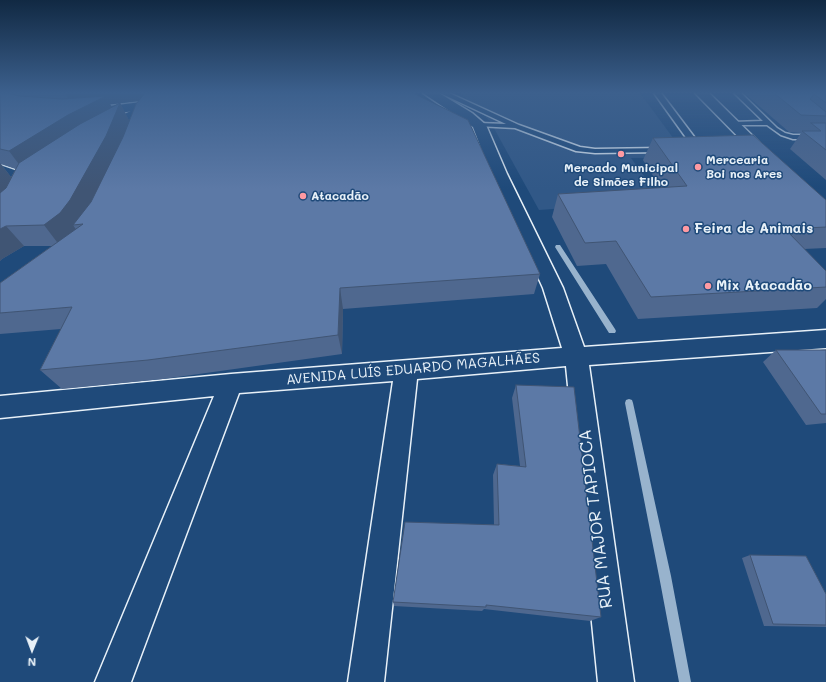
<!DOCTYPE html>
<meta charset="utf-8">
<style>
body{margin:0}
#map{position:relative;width:826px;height:682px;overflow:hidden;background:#1f4a7a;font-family:Mali,sans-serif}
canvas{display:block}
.north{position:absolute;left:12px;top:630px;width:40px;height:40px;-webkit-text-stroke:3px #1f4a7a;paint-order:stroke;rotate:181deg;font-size:11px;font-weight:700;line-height:16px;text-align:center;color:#e8f1f8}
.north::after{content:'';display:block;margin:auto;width:14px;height:18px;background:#e8f1f8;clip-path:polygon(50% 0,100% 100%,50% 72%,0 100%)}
</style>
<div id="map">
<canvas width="826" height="682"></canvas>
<div class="north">N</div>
</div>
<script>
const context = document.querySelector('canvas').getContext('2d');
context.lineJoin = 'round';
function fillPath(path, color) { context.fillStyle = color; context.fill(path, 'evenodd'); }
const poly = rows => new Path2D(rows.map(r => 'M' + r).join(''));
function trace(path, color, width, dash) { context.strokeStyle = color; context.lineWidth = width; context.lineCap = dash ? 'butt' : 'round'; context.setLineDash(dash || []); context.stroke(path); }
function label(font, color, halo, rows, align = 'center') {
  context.font = font + ' Mali,sans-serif'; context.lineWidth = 3; context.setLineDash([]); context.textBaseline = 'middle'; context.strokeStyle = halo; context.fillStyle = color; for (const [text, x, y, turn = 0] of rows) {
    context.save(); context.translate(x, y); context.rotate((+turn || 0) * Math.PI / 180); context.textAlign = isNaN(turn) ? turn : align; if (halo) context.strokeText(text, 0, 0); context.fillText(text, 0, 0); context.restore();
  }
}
const built = poly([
 [460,93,640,93,682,150,740,157,631,158,662,201,539,210,490,121]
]);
const stream = poly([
 [556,245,560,245,615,329,616,331,615,333,609,333,555,247,556,245],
 [629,399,632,400,633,403,671,576,691,682,679,682,659,576,625,403,626,400,629,399]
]);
const lane = poly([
 [440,93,449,93,519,125,580,147,595,149,662,148,666,150,662,152,595,153,576,151,515,128,477,126,477,124,479,123,506,124,440,93],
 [654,93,661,93,701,146,701,150,695,150,654,93],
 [734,93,741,93,777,128,785,133,793,135,813,135,817,137,813,139,793,139,781,135,767,125,730,125,729,124,732,122,763,121,734,93]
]);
const street = poly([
 [423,93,439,93,472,113,486,125,507,174,563,288,584,347,826,330,826,348,589,365,634,682,598,682,566,366,417,379,384,682,348,682,393,381,239,393,131,682,95,682,214,396,0,418,0,396,231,374,562,348,543,288,491,174,473,127,423,93],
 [151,101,157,105,156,108,106,134,101,135,96,134,94,131,96,128,151,101],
 [0,165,32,176,34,179,32,182,26,184,0,175,0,165]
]);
const secondary = poly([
 [174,93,194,93,192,96,151,109,94,116,89,115,87,112,89,109,94,108,149,101,174,93],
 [695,93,709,93,771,154,773,157,771,160,761,160,695,93]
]);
const wall = poly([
 [0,93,413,93,540,274,534,294,343,309,342,354,163,379,62,389,40,370,61,329,0,334,0,283,52,246,24,246,2,259,0,261],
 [139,100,129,121,120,103,112,107,110,104],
 [1,164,16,169,11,177],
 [744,93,826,93,826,180,790,149,801,133,789,132],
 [653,138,826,200,826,248,804,249,826,271,826,299,817,308,638,319,606,264,577,266,552,217,558,194,661,188,643,160],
 [776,350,826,350,826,423,806,425,763,362],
 [516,385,601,617,590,621,484,609,482,611,394,606,393,602,494,525,493,475,497,464,520,466,512,398],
 [750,555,826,594,826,627,764,626,742,558]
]);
const shadedWall = poly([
 [65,93,168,93,149,100,110,104,115,114,120,103,130,122,85,220,73,225,77,231,60,246,44,225,24,171,9,151,73,108],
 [0,163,15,182,0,207],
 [6,226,24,246,2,259,0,261,0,229],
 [340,288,343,309,342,354,338,335]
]);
const building = poly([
 [0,93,7,93,20,96,62,99,106,96,68,115,9,151,0,149,0,93],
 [145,93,413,93,468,120,540,274,340,288,338,335,148,360,40,370,72,307,0,313,0,283,83,224,73,225,91,202,123,137,136,104,145,93],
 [774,93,826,93,826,103,814,94,810,99,826,112,826,116,801,115,774,93],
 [120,103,106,136,70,200,60,213,44,225,6,226,0,229,0,193,6,188,19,163,80,124,120,103],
 [811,123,826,123,826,150,802,131,821,131,811,123],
 [753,135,826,200,826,227,785,229,826,271,826,287,651,297,616,241,585,243,558,194,687,186,653,138,753,135],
 [776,350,826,350,826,414,821,414,776,350],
 [516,385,574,387,601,617,486,605,486,607,393,602,405,522,499,525,497,464,526,467,516,385],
 [750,555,806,556,826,594,826,625,773,624,750,555]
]);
const markers = [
 [621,154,4,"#ff9aa2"],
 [698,167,4,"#ff9aa2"],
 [303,196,4,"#ff9aa2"],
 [686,229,4,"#ff9aa2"],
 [708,286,4,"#ff9aa2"]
];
const farPoinames = [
 ["Mercearia",706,160],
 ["Boi nos Ares",706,174],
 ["Mercado Municipal",621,168,"center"],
 ["de Simões Filho",621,182,"center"],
 ["Atacadão",311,196]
];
const poiNames = [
 ["Feira de Animais",694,229],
 ["Mix Atacadão",716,286]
];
const streetNames = [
 ["AVENIDA LUÍS EDUARDO MAGALHÃES",413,369,-5]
];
const nearStreetnames = [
 ["RUA MAJOR TAPIOCA",596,519,-97]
];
fillPath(built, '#315887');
fillPath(stream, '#98b3cd');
trace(lane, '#e8f1f8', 3);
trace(street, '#e8f1f8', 3);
trace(secondary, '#e8f1f8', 3);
fillPath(lane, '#1f4a7a');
fillPath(street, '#1f4a7a');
fillPath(secondary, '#1f4a7a');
fillPath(wall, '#4f688f');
fillPath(shadedWall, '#405574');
fillPath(building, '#5c79a6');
trace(building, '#405574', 1);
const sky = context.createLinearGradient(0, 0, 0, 189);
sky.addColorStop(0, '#112943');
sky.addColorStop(0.49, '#3c608d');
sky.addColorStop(1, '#3c608d00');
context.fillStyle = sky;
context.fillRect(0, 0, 826, 189);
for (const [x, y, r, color] of markers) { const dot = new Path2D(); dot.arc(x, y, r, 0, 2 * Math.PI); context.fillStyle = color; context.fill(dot); trace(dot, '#1f4a7a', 1.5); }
label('bold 12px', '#e8f1f8', '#1f4a7a', farPoinames, 'left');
label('bold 14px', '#e8f1f8', '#1f4a7a', poiNames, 'left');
label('14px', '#e8f1f8', '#1f4a7a', streetNames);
label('17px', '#e8f1f8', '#1f4a7a', nearStreetnames);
</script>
